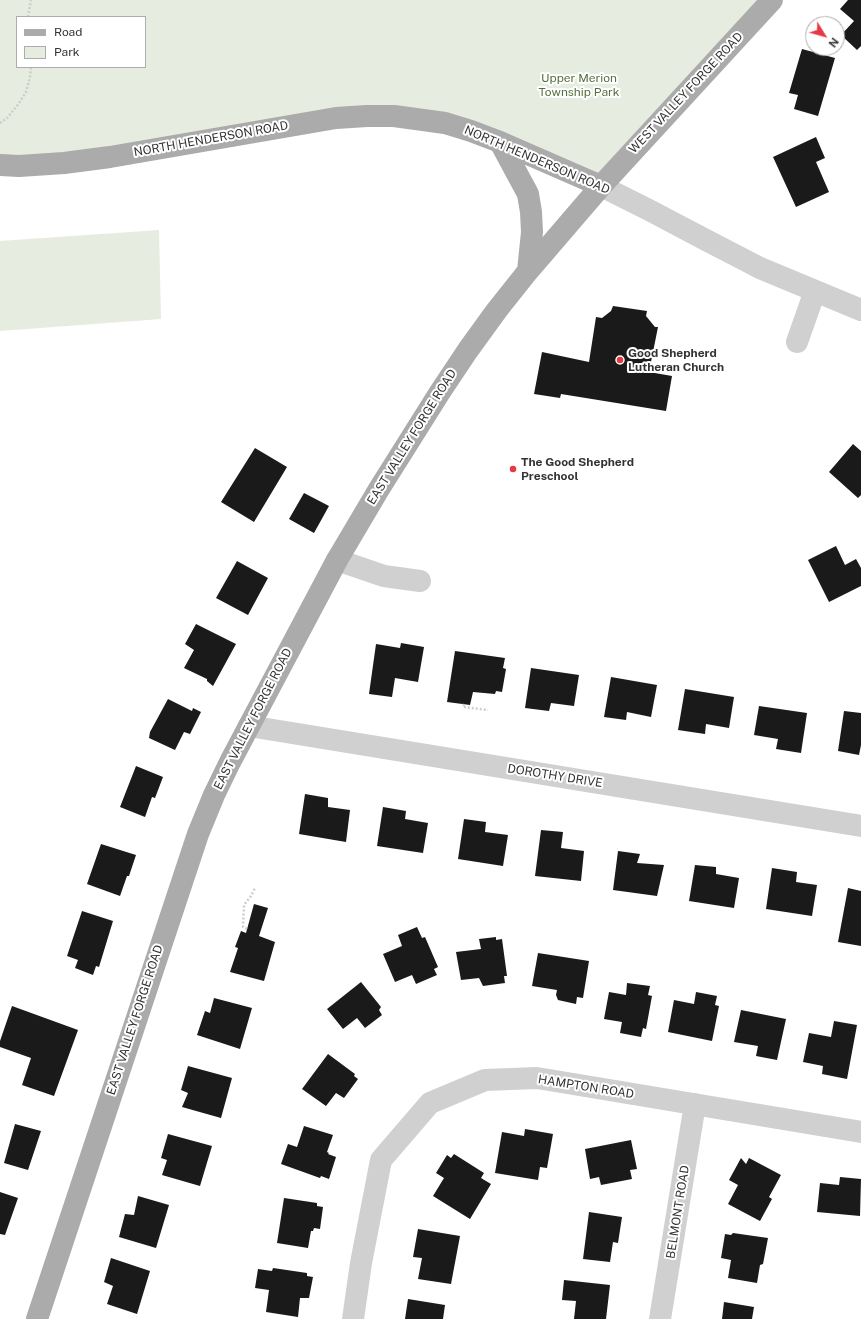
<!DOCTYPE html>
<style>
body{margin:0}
#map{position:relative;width:861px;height:1319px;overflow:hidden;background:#fff;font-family:"Public Sans",sans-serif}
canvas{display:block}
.legend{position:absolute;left:16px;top:16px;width:130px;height:52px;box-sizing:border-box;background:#fff;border:1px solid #adadad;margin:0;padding:5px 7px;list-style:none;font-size:12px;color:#333}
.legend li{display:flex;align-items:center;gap:8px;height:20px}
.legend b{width:20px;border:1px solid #adadad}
.north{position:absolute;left:805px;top:16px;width:40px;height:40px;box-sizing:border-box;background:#fff;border:1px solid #adadad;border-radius:50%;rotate:127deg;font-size:11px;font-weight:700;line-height:16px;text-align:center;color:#333}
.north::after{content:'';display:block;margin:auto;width:14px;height:18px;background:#e63946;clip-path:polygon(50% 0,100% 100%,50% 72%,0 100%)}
</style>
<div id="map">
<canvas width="861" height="1319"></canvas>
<ul class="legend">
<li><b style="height:5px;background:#ababab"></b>Road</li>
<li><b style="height:11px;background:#e6ecdf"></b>Park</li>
</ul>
<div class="north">N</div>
</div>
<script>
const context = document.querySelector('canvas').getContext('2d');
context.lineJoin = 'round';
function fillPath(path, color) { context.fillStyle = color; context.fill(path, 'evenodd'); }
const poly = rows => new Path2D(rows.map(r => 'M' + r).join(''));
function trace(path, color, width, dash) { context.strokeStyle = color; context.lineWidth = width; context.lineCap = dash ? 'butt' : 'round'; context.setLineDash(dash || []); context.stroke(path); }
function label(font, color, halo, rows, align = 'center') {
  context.font = font + ' "Public Sans",sans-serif'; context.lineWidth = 4; context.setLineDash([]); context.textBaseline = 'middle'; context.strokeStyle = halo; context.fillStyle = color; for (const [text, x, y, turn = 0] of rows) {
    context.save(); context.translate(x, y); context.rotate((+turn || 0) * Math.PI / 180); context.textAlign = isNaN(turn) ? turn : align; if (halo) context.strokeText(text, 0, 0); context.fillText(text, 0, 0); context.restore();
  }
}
const green = poly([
 [0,0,772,0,601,186,418,119,0,165],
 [17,17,145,17,145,67,17,67],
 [159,230,161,319,0,331,0,241]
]);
const building = poly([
 [848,0,861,0,861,46,857,50,841,35,854,21,840,9],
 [802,49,835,58,818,116,794,109,798,95,789,93],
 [816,137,825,158,816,162,829,192,796,207,773,157],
 [613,306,647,311,646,316,655,327,658,327,649,372,672,376,666,411,561,394,560,398,534,394,542,352,589,362,596,317,602,318,611,311],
 [853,444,861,451,861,495,858,498,829,472],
 [255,448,287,467,254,522,221,502],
 [304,493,329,506,314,533,289,519],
 [836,546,845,565,856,559,861,568,861,586,829,602,808,560],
 [237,561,268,578,248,615,216,598],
 [196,624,236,644,213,686,207,681,207,679,184,668,194,650,185,644],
 [401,643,424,647,418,682,395,678,392,697,369,694,376,644,400,648],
 [455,651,505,658,503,668,506,669,502,692,496,691,495,694,473,692,470,705,447,702],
 [531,668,579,675,574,706,551,703,549,711,525,708],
 [611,677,657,685,651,717,627,712,626,720,604,717],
 [685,689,734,697,729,728,706,724,705,734,678,730],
 [168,699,192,711,193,708,201,712,190,734,184,732,175,750,149,738,150,732],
 [759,706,807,713,801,753,776,749,778,739,754,735],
 [844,711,861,713,861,745,859,755,838,751],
 [136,766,163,777,155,798,152,797,145,817,120,807],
 [305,794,328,798,328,807,350,810,346,842,299,834],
 [383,807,406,811,405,819,428,823,423,853,377,846],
 [464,819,486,822,485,832,508,835,503,866,458,859],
 [541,830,563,832,561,848,584,851,581,881,535,876],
 [101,844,136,855,129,876,127,876,120,896,87,884],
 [618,851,640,854,637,863,664,865,657,896,613,890],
 [695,865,716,867,716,874,739,878,734,908,689,901],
 [772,868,797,872,796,882,817,885,812,916,766,909],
 [848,888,861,891,861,946,838,942],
 [254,904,268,908,259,936,275,942,264,981,230,972,238,948,235,947,241,931,246,933],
 [82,911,113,921,99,967,96,966,93,975,75,968,78,960,67,956],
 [417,927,422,938,425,937,438,967,434,969,437,975,416,984,412,975,395,982,383,954,402,946,398,935],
 [496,937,496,940,502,939,507,976,504,976,505,983,483,986,479,978,461,980,456,952,481,949,479,939],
 [538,953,589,961,583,998,577,997,576,1004,558,1000,556,995,557,990,532,986],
 [361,982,381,1007,379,1010,382,1015,365,1028,357,1018,343,1029,327,1009],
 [627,983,650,986,648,995,652,996,646,1029,643,1028,641,1037,620,1033,622,1022,604,1019,609,992,626,995],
 [696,992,717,996,715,1005,719,1006,712,1041,668,1032,674,1000,694,1004],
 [214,998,252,1008,240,1049,197,1035,205,1011,210,1013],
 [12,1006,78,1030,54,1096,22,1085,31,1058,0,1047,0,1041],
 [741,1010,786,1019,777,1060,756,1056,758,1046,734,1042],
 [834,1021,857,1025,847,1079,822,1074,823,1066,803,1062,809,1033,831,1037],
 [328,1054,355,1074,354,1076,358,1079,344,1098,336,1093,326,1106,302,1089],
 [188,1066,232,1078,221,1118,182,1107,188,1093,181,1090],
 [15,1124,41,1131,28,1170,4,1163],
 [304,1126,333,1135,327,1152,329,1153,328,1154,336,1157,329,1179,321,1176,320,1178,281,1164,288,1144,297,1147],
 [525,1129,553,1134,547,1168,540,1167,538,1180,495,1173,502,1132,524,1136],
 [168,1134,212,1146,200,1186,162,1175,167,1160,161,1158],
 [631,1140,637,1169,630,1170,632,1179,601,1185,599,1177,590,1179,585,1149],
 [454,1154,484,1173,481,1178,491,1184,470,1219,433,1196,444,1178,436,1173,447,1155,451,1158],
 [741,1158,746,1164,749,1158,781,1175,769,1197,772,1199,760,1221,728,1204,738,1185,729,1180],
 [840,1177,861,1179,860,1216,817,1212,820,1183,839,1185],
 [0,1192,18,1198,5,1235,0,1234],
 [138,1196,169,1205,156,1248,119,1237,125,1214,134,1215],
 [284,1198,317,1203,317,1206,323,1207,320,1229,314,1228,313,1231,311,1231,308,1248,277,1243],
 [589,1212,622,1217,618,1243,613,1242,610,1262,583,1259],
 [418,1229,460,1236,451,1284,418,1279,422,1258,413,1257],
 [733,1233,768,1238,763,1264,760,1265,757,1283,728,1278,731,1260,721,1258,725,1234,731,1235],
 [111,1258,150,1271,137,1314,107,1304,113,1286,104,1282],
 [273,1268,307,1273,307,1276,313,1277,309,1298,300,1298,298,1317,266,1312,269,1290,255,1288,258,1269,272,1271],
 [564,1280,610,1285,606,1319,574,1319,576,1301,562,1300],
 [408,1299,445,1305,443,1319,405,1319],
 [724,1302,754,1307,752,1319,722,1319]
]);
const path = poly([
 [28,17,31,0],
 [0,123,7,118,17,106,26,92,30,77,31,67],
 [464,704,463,707,488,710],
 [247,929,243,927,244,905,251,896,255,888]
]);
const minor = poly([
 [601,186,649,210,706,240,760,268,861,310],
 [797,342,815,291],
 [337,560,384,576,420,581],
 [249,726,861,826],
 [353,1319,361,1263,381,1160,430,1103,485,1080,537,1078,861,1132],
 [660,1319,695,1104]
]);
const major = poly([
 [500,142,528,194,531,212,532,232,528,271],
 [0,165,19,166,64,163,110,157,336,118,367,116,394,116,445,123,471,131,500,142,601,186],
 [37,1319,198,834,214,795,230,762,337,560,379,489,440,392,468,350,497,310,528,271,601,186,772,0]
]);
const markers = [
 [620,360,4,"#e63946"],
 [513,469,4,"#e63946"]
];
const parkNames = [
 ["Upper Merion",579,78],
 ["Township Park",579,92]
];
const streetNames = [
 ["WEST VALLEY FORGE ROAD",686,93,-47],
 ["NORTH HENDERSON ROAD",211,139,-10],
 ["NORTH HENDERSON ROAD",537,160,23],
 ["EAST VALLEY FORGE ROAD",412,437,-58],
 ["EAST VALLEY FORGE ROAD",253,719,-63],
 ["DOROTHY DRIVE",555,776,9],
 ["EAST VALLEY FORGE ROAD",135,1020,-72],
 ["HAMPTON ROAD",586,1087,9],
 ["BELMONT ROAD",678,1212,-81]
];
const poiNames = [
 ["Good Shepherd",628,353],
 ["Lutheran Church",628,367],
 ["The Good Shepherd",521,462],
 ["Preschool",521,476]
];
fillPath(green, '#e6ecdf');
fillPath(building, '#1a1a1a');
trace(path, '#cdcdcd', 2.5, [2, 2]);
trace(minor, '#d0d0d0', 22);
trace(major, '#ababab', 22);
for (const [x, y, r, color] of markers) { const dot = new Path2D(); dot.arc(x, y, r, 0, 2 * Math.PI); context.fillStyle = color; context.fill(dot); trace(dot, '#fff', 1.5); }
label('12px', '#56703f', '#fff', parkNames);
label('12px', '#333', '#fff', streetNames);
label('bold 12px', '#333', '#fff', poiNames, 'left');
</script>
